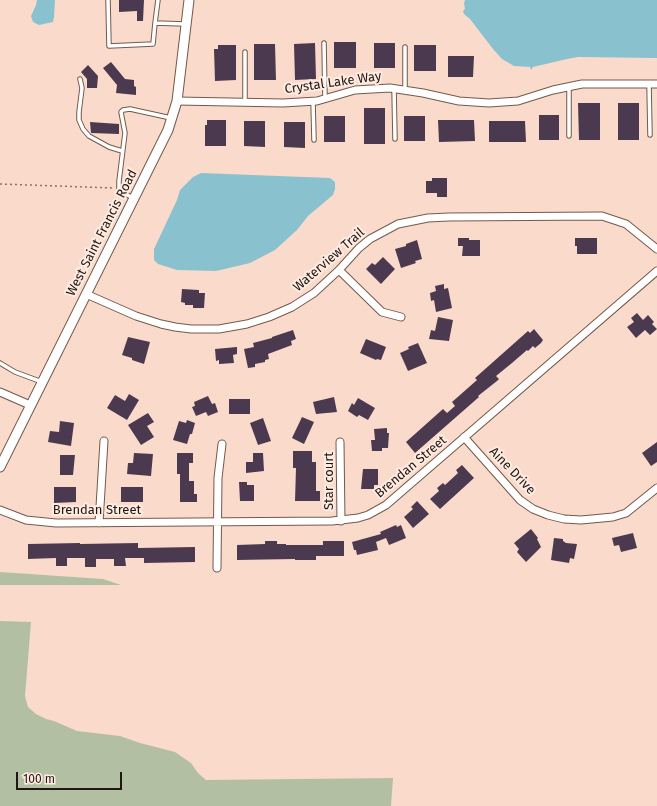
<!DOCTYPE html>
<style>
body{margin:0}
#map{position:relative;width:657px;height:806px;overflow:hidden;background:#fadbcb;font-family:"Fira Sans",sans-serif}
canvas{display:block}
.scale{position:absolute;left:16px;top:772px;width:106px;height:18px;box-sizing:border-box;border:2px solid #211611;border-top:0;padding-left:5px;font-size:12px;line-height:14px;white-space:nowrap;color:#211611;-webkit-text-stroke:3px #feebe1;paint-order:stroke}
</style>
<div id="map">
<canvas width="657" height="806"></canvas>
<div class="scale">100 m</div>
</div>
<script>
const context = document.querySelector('canvas').getContext('2d');
context.lineJoin = 'round';
function fillPath(path, color) { context.fillStyle = color; context.fill(path, 'evenodd'); }
const poly = rows => new Path2D(rows.map(r => 'M' + r).join(''));
function trace(path, color, width, dash) { context.strokeStyle = color; context.lineWidth = width; context.lineCap = dash ? 'butt' : 'round'; context.setLineDash(dash || []); context.stroke(path); }
function label(font, color, halo, rows, align = 'center') {
  context.font = font + ' "Fira Sans",sans-serif'; context.lineWidth = 4; context.setLineDash([]); context.textBaseline = 'middle'; context.strokeStyle = halo; context.fillStyle = color; for (const [text, x, y, turn = 0] of rows) {
    context.save(); context.translate(x, y); context.rotate((+turn || 0) * Math.PI / 180); context.textAlign = isNaN(turn) ? turn : align; if (halo) context.strokeText(text, 0, 0); context.fillText(text, 0, 0); context.restore();
  }
}
const green = poly([
 [0,572,103,579,121,585,0,585],
 [0,621,31,622,25,696,28,707,36,714,46,719,54,721,77,731,120,736,140,743,175,752,191,763,198,773,206,780,393,778,391,806,0,806]
]);
const water = poly([
 [37,0,55,0,54,17,53,22,39,25,33,22,31,16,36,5],
 [465,0,657,0,657,58,578,57,567,59,533,67,531,70,530,67,514,66,502,59,493,49,470,19,464,14,463,11,465,9,464,3],
 [201,173,330,178,335,182,335,189,333,195,308,216,297,230,275,250,250,263,216,271,177,270,158,264,154,260,154,249,177,200,180,190,193,177]
]);
const building = poly([
 [119,0,144,0,143,21,137,21,137,11,119,12],
 [334,42,356,42,356,68,334,68],
 [315,43,316,79,295,80,294,44],
 [374,43,395,43,395,68,374,68],
 [254,44,275,44,276,80,254,80],
 [218,45,236,45,236,80,215,81,214,49,218,49],
 [414,45,436,45,436,71,414,71],
 [448,56,474,56,473,77,448,77],
 [111,62,125,79,134,80,134,86,136,87,136,95,116,93,117,85,103,68],
 [88,65,98,76,97,88,87,88,87,79,81,72],
 [578,103,600,103,600,140,579,140],
 [618,103,639,103,639,140,618,140],
 [364,108,385,108,385,144,364,144],
 [539,115,559,115,559,140,539,140],
 [324,116,345,116,345,142,324,142],
 [404,116,425,116,425,141,404,141],
 [207,120,226,120,226,146,205,146,205,125,207,125],
 [438,120,474,120,475,141,439,142],
 [244,121,265,121,265,147,244,146],
 [489,121,525,121,526,142,489,142],
 [90,122,119,124,119,134,91,133],
 [284,122,305,122,305,148,284,147],
 [432,178,447,178,447,197,437,197,437,193,426,193,426,181,432,181],
 [458,238,469,238,469,240,480,240,480,256,462,256,463,246,458,246],
 [575,238,597,238,597,254,577,254,577,246,575,246],
 [417,240,422,259,415,261,416,263,401,268,395,249,406,246,406,244],
 [383,257,395,269,381,284,366,269,372,263,375,265],
 [444,284,444,289,448,288,452,308,436,312,434,300,431,301,430,293,436,291,435,286],
 [182,289,199,290,199,293,205,293,204,308,193,308,193,305,185,305,185,303,181,302],
 [637,313,643,320,648,315,654,322,652,324,657,329,650,335,645,330,636,338,627,327,634,322,631,318],
 [438,317,453,320,449,341,429,339,431,330,435,331],
 [534,329,543,340,541,343,535,348,533,346,528,351,527,350,512,363,496,376,499,379,497,381,478,396,479,397,415,453,406,442,443,409,447,413,455,406,452,402,477,380,475,378,528,331,530,333],
 [293,330,296,339,291,341,292,345,268,354,269,359,265,360,265,362,255,364,255,367,248,368,244,349,254,347,253,343,272,338,272,337],
 [128,337,150,342,144,364,132,360,132,358,122,355],
 [366,339,386,347,381,360,377,359,376,360,360,353],
 [418,343,427,363,408,371,400,353,409,349,408,347],
 [237,347,237,354,233,355,234,363,219,364,219,360,216,361,215,349],
 [129,394,139,400,127,420,107,408,115,395,125,401],
 [208,396,212,404,215,403,218,412,208,416,206,412,196,416,192,407,195,406,194,402],
 [334,397,337,412,316,414,313,402],
 [358,398,375,408,368,420,359,415,357,417,348,411,352,403,354,405],
 [229,399,250,399,250,414,229,414],
 [148,413,154,422,147,426,154,437,141,445,128,425],
 [302,417,314,422,304,444,292,438],
 [263,418,271,441,258,445,250,423],
 [187,420,195,423,192,434,190,434,187,444,173,440,179,421,186,423],
 [60,421,74,423,71,446,48,442,50,431,59,432],
 [387,428,387,433,389,433,388,448,382,448,382,451,372,451,371,440,375,440,374,429],
 [657,442,657,462,651,466,642,453],
 [293,451,312,451,312,462,316,462,316,491,320,491,320,501,295,501,296,468,293,468],
 [134,453,153,454,151,476,127,474,128,463,133,463],
 [177,453,193,453,193,463,189,463,189,481,194,481,194,494,197,494,197,502,180,502,180,474,177,474],
 [253,453,263,453,264,471,246,473,246,462,253,462],
 [60,455,75,455,73,475,60,475],
 [462,465,474,478,440,509,430,499,439,491,437,488,443,483,445,485,458,473,456,470],
 [363,469,378,469,378,485,374,485,374,489,361,489],
 [239,482,247,482,247,485,254,485,254,501,240,501],
 [54,487,76,487,76,502,54,503],
 [121,487,143,487,143,502,121,502],
 [417,501,429,514,413,528,404,517,413,509,411,507],
 [396,525,397,527,401,525,406,538,389,545,386,538,376,542,378,550,357,555,356,550,354,550,352,542,381,534,380,532],
 [531,529,538,538,537,539,541,547,526,562,517,552,519,549,514,543],
 [633,533,637,548,621,552,619,545,614,546,612,538],
 [554,538,563,539,563,541,566,543,577,544,574,559,570,558,569,563,551,560],
 [265,541,277,541,277,544,286,544,286,545,323,545,323,541,344,541,344,556,316,556,316,560,295,560,295,559,237,560,237,545,265,544],
 [80,543,80,544,138,543,138,548,195,547,195,562,144,563,144,558,125,558,126,566,114,566,114,559,96,559,96,567,85,567,85,558,67,558,67,566,56,566,56,558,28,559,28,544]
]);
const path = poly([
 [0,184,114,188]
]);
const service = poly([
 [108,0,109,46,153,44,155,23],
 [158,0,155,23,185,24],
 [324,43,325,98],
 [80,79,82,88,79,112,79,120,83,129,89,136,109,147,122,151],
 [649,84,650,135],
 [394,88,395,139],
 [405,90,405,47],
 [313,101,314,140],
 [245,102,245,52],
 [569,136,569,87],
 [133,198,122,192,119,189,119,181,125,133,121,112,123,110,130,109,171,118],
 [0,363,15,372,42,382]
]);
const minor = poly([
 [177,101,283,103,317,101,355,90,390,88,423,93,459,101,489,103,518,101,553,90,582,84,657,84],
 [339,270,382,312,401,317],
 [86,294,136,316,161,324,175,327,191,329,219,329,247,324,269,317,292,307,314,293,339,270,359,248,370,239,398,224,428,218,449,217,602,216,626,224,657,249],
 [0,392,30,405],
 [464,437,520,500,533,509,548,515,564,519,581,520,613,517,626,513,657,488],
 [340,442,341,521],
 [0,510,26,520,56,523,332,521,358,518,368,515,386,505,657,271],
 [99,523,104,441],
 [217,568,218,478,222,444]
]);
const tertiary = poly([
 [0,467,168,130,177,101,189,0]
]);
const streetNames = [
 ["Crystal Lake Way",333,83,-8],
 ["West Saint Francis Road",102,233,-63],
 ["Waterview Trail",329,260,-41],
 ["Brendan Street",411,467,-40],
 ["Aine Drive",512,471,46],
 ["Star court",329,481,-90],
 ["Brendan Street",97,510]
];
fillPath(green, '#b3bfa3');
fillPath(water, '#89c1ce');
fillPath(building, '#4b3a4f');
trace(service, '#73594b', 5.5);
trace(minor, '#73594b', 9);
trace(tertiary, '#73594b', 11);
trace(path, '#867268', 1.5, [2, 3]);
trace(service, '#fff', 3.5);
trace(minor, '#fff', 7);
trace(tertiary, '#fff', 9);
label('13px', '#211611', '#feebe1', streetNames);
</script>
